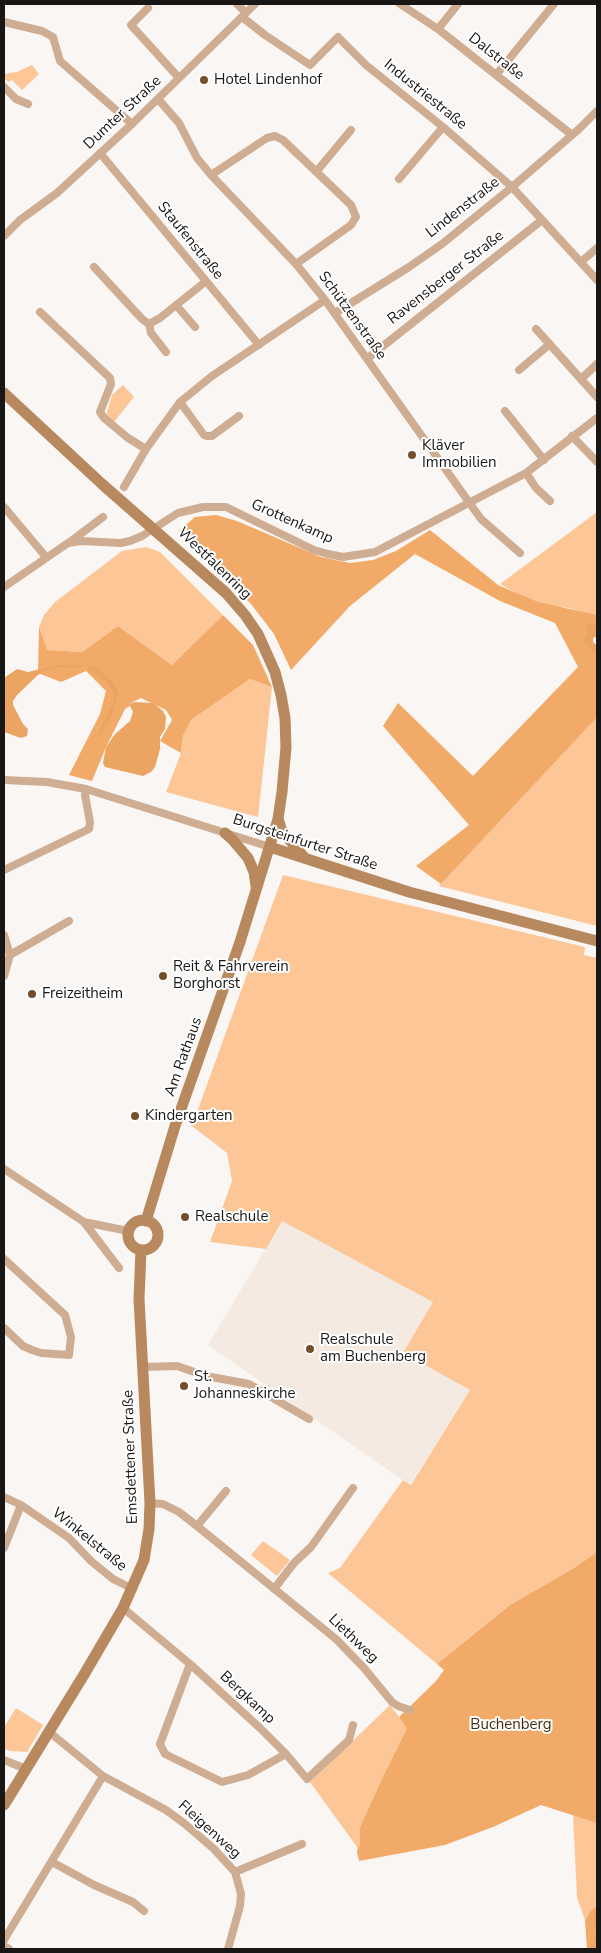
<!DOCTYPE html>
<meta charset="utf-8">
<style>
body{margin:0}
#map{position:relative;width:601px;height:1953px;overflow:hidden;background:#faf6f3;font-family:"Nunito Sans",sans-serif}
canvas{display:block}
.frame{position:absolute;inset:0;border:5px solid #191716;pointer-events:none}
</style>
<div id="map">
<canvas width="601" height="1953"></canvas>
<div class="frame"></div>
</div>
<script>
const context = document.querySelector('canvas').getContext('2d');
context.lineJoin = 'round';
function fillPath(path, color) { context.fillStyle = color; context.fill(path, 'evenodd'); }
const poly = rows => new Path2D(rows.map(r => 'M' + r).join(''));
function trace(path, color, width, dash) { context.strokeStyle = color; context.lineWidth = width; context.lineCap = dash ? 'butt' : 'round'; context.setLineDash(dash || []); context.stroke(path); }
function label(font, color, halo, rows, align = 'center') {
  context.font = font + ' "Nunito Sans",sans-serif'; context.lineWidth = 4; context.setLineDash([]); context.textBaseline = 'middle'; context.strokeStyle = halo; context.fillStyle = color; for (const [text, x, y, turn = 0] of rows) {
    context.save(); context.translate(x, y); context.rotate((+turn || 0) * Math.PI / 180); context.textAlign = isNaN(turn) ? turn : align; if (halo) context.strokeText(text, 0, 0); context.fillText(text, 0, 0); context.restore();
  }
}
const built = poly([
 [282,1221,434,1302,404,1353,470,1390,410,1485,208,1345]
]);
const green = poly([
 [32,65,39,74,22,90,12,80,8,82,4,78,4,74,17,72],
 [123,385,134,397,114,422,106,416,112,395],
 [597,512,597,617,569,608,537,604,500,584],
 [146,547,160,552,223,615,172,665,118,626,82,652,46,650,39,627,44,615,55,602,122,551],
 [250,679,272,687,258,817,166,792,181,753,183,736,191,720],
 [597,716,597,926,439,886],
 [283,875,585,947,584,955,597,958,597,1552,574,1568,510,1605,437,1664,328,1573,340,1568,403,1480,411,1485,470,1390,403,1353,433,1302,282,1221,266,1249,210,1242,232,1181,227,1153,192,1126],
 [263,1541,290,1560,277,1576,251,1555],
 [390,1705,408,1729,379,1785,360,1827,360,1844,357,1852,357,1847,310,1782],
 [16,1708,43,1725,27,1752,11,1751,4,1749,4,1727],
 [573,1814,597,1823,597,1906,591,1910,585,1920,577,1898]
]);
const forest = poly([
 [216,515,237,521,321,557,350,563,373,560,396,551,430,530,498,585,538,602,597,615,597,636,593,638,593,642,597,646,597,717,441,884,416,866,469,825,383,726,398,703,473,776,578,667,555,623,500,601,415,554,350,606,291,670,274,634,251,604,179,531,195,517],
 [223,615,253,645,272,687,250,679,191,720,183,736,181,753,160,741,172,720,166,710,141,698,129,704,130,706,125,709,106,747,92,781,69,775,100,714,106,691,86,671,61,682,38,673,39,627,47,650,82,652,118,626,172,665],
 [597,1552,597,1823,541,1805,493,1827,445,1845,359,1861,357,1852,360,1844,360,1827,379,1785,407,1729,399,1717,436,1681,444,1670,437,1664,510,1605,574,1568],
 [597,1906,597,1949,587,1949,585,1920,591,1910]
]);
const water = poly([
 [586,624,597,626,597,636,593,638,593,642,597,646,597,653,584,644,584,639,588,631],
 [76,664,80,666,79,668,57,667,47,670,38,675,17,695,13,701,13,705,23,724,28,729,27,736,21,738,4,732,4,678,17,669,28,672,53,666],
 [87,666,94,666,100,670,112,681,118,691,117,700,111,717,99,737,98,734,112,705,115,694,106,681,88,670],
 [135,702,153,703,163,711,166,717,165,729,160,737,160,749,155,767,151,772,143,776,105,767,103,763,106,747,115,734,130,721,133,712,129,704]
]);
const stream = poly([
 [597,1914,595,1915,597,1935],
 [593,1949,597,1938]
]);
const minor = poly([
 [237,4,246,13],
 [400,4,438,29,572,135],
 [148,8,131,25,179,78],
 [242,17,265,35,310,65,338,37,366,65,443,127,512,187,597,280],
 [4,22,42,31,53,37,60,61,132,124],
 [438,29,458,4],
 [496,75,554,4],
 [4,87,16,99,28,104],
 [158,99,179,123,197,158,211,175,296,264,325,300,481,519,520,553],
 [100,153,259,345],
 [316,172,351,130],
 [211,175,267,138,275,136,283,140,351,205,356,217,351,225,296,264],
 [399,179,443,127],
 [4,236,20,220,57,193,132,124,255,4],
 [581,262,597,248],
 [94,267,142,319,149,324,160,318,205,282],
 [176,305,195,327],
 [40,312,110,378,111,384,100,412,104,418,128,438,146,449],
 [335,313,409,267,442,244,512,187,579,129,597,111],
 [149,324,151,333,166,352],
 [536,329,597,397],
 [368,358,542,220],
 [519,370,550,344],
 [581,379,597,364],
 [180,402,204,435,207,436,212,436,239,416],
 [505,411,544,460],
 [572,436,597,462],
 [526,473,536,488,550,501],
 [124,487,146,449,180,402,212,376,325,300],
 [4,507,46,557],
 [70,542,103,517],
 [4,587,68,543,81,541,121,543,130,541,142,536,178,513,203,507,226,507,314,550,328,554,343,557,375,552,526,473,597,418],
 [4,780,47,782,86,789,270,847],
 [4,870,89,829,90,822,85,795,86,789],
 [4,935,10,955,4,976],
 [10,955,69,921],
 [4,1169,84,1222,128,1231],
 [84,1222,119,1268],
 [4,1259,65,1315,71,1337,69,1355,41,1353,32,1350,23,1346,4,1328],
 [143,1367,177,1366,206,1376,249,1384,309,1419],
 [4,1497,21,1505,69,1538,91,1561,113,1579,133,1589],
 [150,1503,163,1504,179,1512,197,1526,336,1639,364,1668,392,1702,398,1706,410,1710],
 [197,1526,226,1491],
 [4,1548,21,1505],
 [274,1589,294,1563,311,1547,353,1488],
 [123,1608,190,1664,260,1728,286,1754,307,1779,349,1740,353,1725],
 [190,1664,160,1744,165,1754,222,1782,248,1775,286,1754],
 [48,1731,103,1776,166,1810,185,1824,214,1849,235,1872,241,1894,240,1906,228,1949],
 [4,1760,26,1769],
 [52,1862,94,1885,133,1902,144,1911],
 [235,1872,302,1844],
 [4,1940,103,1776],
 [4,1946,9,1949]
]);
const secondary = poly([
 [4,393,102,484,226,593,245,615,258,634,275,672,281,695,285,718,286,747,282,792,278,819,240,942,175,1126,146,1221],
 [278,819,282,831,304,857],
 [225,833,232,839,248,858,254,872,256,886],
 [270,847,409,892,597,941],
 '128 1235a15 15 0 1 1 30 0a15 15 0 1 1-30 0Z',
 [4,1805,85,1673,123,1608,144,1560,149,1529,150,1503,139,1299,141,1250]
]);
const markers = [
 [204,80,5,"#744e2b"],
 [412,455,5,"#744e2b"],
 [163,976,5,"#744e2b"],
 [32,994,5,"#744e2b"],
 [135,1116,5,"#744e2b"],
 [185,1217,5,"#744e2b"],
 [310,1349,5,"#744e2b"],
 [184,1386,5,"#744e2b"]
];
const streetNames = [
 ["Dalstraße",496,57,38],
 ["Industriestraße",425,95,39],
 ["Dumter Straße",123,113,-43],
 ["Lindenstraße",463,208,-38],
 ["Staufenstraße",190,241,51],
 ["Ravensberger Straße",446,278,-38],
 ["Schützenstraße",352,316,54],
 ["Grottenkamp",292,522,24],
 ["Westfalenring",214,564,44],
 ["Burgsteinfurter Straße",305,843,18],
 ["Am Rathaus",184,1057,-70],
 ["Emsdettener Straße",131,1457,-92],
 ["Winkelstraße",89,1540,39],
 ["Liethweg",353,1639,44],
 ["Bergkamp",247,1698,43],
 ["Fleigenweg",209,1830,42]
];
const poiNames = [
 ["Hotel Lindenhof",214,80],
 ["Kläver",422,446],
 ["Immobilien",422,463],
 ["Reit & Fahrverein",173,967],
 ["Borghorst",173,984],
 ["Freizeitheim",42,994],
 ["Kindergarten",145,1116],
 ["Realschule",195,1217],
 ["Realschule",320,1340],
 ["am Buchenberg",320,1357],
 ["St.",194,1377],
 ["Johanneskirche",194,1394]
];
const parkNames = [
 ["Buchenberg",511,1725]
];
fillPath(built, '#f4eae1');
fillPath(green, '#fdc697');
fillPath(forest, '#f2aa68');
fillPath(water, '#eca462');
trace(stream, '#eca462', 2.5);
trace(minor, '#cead92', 8);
trace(secondary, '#b8895f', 11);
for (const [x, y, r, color] of markers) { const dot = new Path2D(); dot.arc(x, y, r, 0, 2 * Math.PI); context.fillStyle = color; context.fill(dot); trace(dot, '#fff', 2); }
label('15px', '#191716', '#fff', streetNames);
label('15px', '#191716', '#fff', poiNames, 'left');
label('15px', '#482b0e', '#fff', parkNames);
</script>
